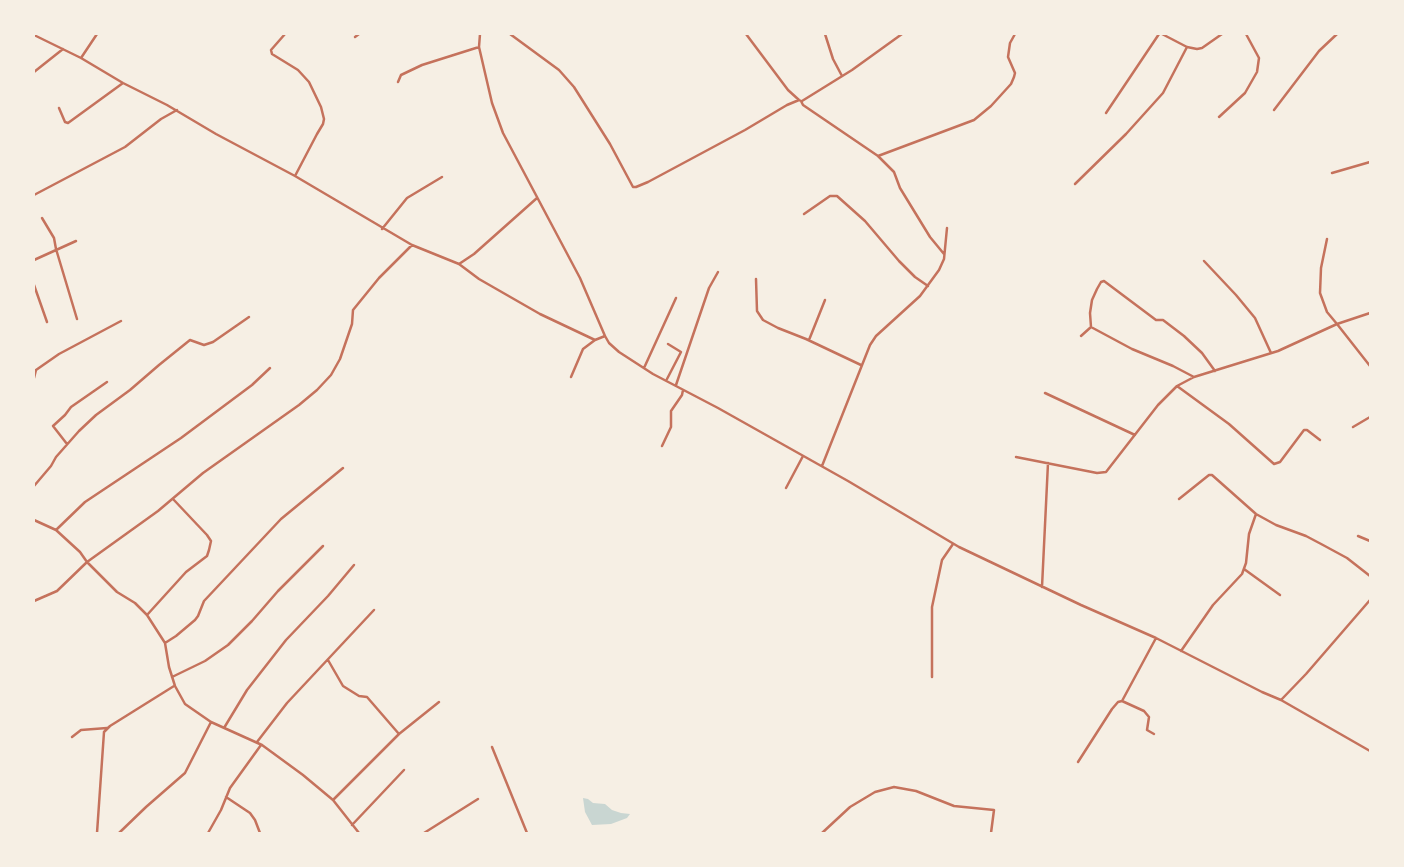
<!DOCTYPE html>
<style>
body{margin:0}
#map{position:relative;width:1404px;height:867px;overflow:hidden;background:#f6efe4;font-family:"Roboto Condensed",sans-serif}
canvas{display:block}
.frame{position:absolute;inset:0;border:35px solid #f6efe4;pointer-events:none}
</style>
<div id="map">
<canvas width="1404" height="867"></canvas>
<div class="frame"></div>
</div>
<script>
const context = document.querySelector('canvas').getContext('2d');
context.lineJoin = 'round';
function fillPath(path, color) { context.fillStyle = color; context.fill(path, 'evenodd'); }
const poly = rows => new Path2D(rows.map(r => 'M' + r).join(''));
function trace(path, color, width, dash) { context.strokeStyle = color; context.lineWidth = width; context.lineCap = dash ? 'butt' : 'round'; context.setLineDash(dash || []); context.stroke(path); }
const water = poly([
 [583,798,588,799,593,803,605,804,612,810,621,813,630,814,627,818,611,824,592,825,585,812]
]);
const minor = poly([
 [285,34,271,50,272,54,298,70,309,82,321,107,324,119,323,124,317,134,295,176],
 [480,34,479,47,492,103,503,133,580,278,605,336,609,343,619,352,653,374,718,408,848,481,959,547,1081,605,1156,638,1262,692,1281,700,1370,751],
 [510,34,559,70,574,87,610,144,633,187,636,187,648,182,745,130,787,105,799,100],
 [746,34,788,90,799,100,801,101,803,105,878,156,894,172,900,188,930,237,944,254],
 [825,34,833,59,842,76],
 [1162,34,1187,47,1197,49,1202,48,1222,34],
 [34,35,81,58,123,83,167,105,216,134,295,176,412,245,459,264,479,279,540,314,595,340,605,336],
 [355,37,359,34],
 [81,58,97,34],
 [34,72,63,49],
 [398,82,401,75,422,65,479,47],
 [802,101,852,70,902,34],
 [59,108,65,122,68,123,123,83],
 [1274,110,1319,51,1337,34],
 [1106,113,1159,34],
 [1219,117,1245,93,1257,72,1259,58,1246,34],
 [878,156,974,120,991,106,1011,84,1014,77,1015,73,1008,57,1010,43,1015,34],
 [1332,173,1370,162],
 [1075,184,1126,134,1163,93,1187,47],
 [34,195,125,147,161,119,177,110],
 [804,214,830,196,837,196,865,221,899,261,915,277,928,286],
 [42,218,54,238,56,249,77,319],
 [382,229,407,198,442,177],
 [1327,239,1321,268,1320,293,1327,312,1337,324,1370,313],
 [34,260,76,241],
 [1204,261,1236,295,1255,318,1271,353],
 [459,264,474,254,537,198],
 [756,279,757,311,763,320,778,328,806,339,861,365],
 [34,285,47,322],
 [1091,327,1090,313,1092,300,1097,289,1101,282,1104,281,1156,320,1163,320,1184,336,1202,353,1215,371],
 [1081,336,1091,327,1132,349,1173,366,1194,377],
 [809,340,825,300],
 [644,368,676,298],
 [571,377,583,349,595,340],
 [34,378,36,370,59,354,121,321],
 [667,379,681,352,668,344],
 [676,385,709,288,718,272],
 [1177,386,1229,424,1274,464,1280,462,1304,430,1307,430,1320,440],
 [1045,393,1135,435],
 [1353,427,1370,417],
 [67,444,53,426,65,415,71,407,107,382],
 [662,446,671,427,671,411,682,395,683,390],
 [1016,457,1097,473,1106,472,1158,405,1177,386,1194,377,1278,351,1337,324,1370,366],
 [822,466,870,345,876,336,920,296,939,270,944,259,947,228],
 [34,486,51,466,56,457,79,431,96,415,130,390,159,365,190,340,204,345,213,342,249,317],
 [786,488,803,456],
 [1179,499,1209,475,1212,475,1256,514,1276,525,1306,536,1323,545,1347,558,1370,576],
 [34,520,56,530,80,552,87,562,117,592,135,603,147,615,165,643,169,667,175,686,185,704,211,722,262,745,303,775,333,800,359,833],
 [56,530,85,502,181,438,252,385,270,368],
 [1358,536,1370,541],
 [1244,569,1280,595],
 [1042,587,1048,463],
 [34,601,57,591,87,562,158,511,203,473,299,405,317,390,331,375,340,359,352,324,353,310,379,278,412,245],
 [147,615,186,572,207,556,209,550,211,541,207,535,173,499],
 [165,643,176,636,195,620,198,616,204,601,281,519,343,468],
 [1181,651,1213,605,1242,574,1246,563,1249,534,1256,514],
 [328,660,343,686,359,696,367,697,399,734,333,800],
 [172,677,205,661,228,645,252,621,278,591,323,546],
 [932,677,932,607,942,560,953,544],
 [1281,700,1306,674,1370,600],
 [1122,701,1144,711,1149,717,1147,730,1154,734],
 [224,728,247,690,286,640,328,596,354,565],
 [399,734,439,702],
 [72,737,81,730,107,728],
 [257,742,287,703,374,610],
 [492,747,527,833],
 [1078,762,1112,709,1118,702,1122,701,1156,638],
 [226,797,250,813,255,820,260,833],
 [352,825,404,770],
 [97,833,104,732,110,726,174,686],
 [119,833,146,807,185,773,211,722],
 [208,833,221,810,230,788,261,745],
 [424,833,478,799],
 [822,833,850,807,875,792,894,787,916,791,954,806,994,810,991,833]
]);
fillPath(water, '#c9d6d2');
trace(minor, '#c5725c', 2.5);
</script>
